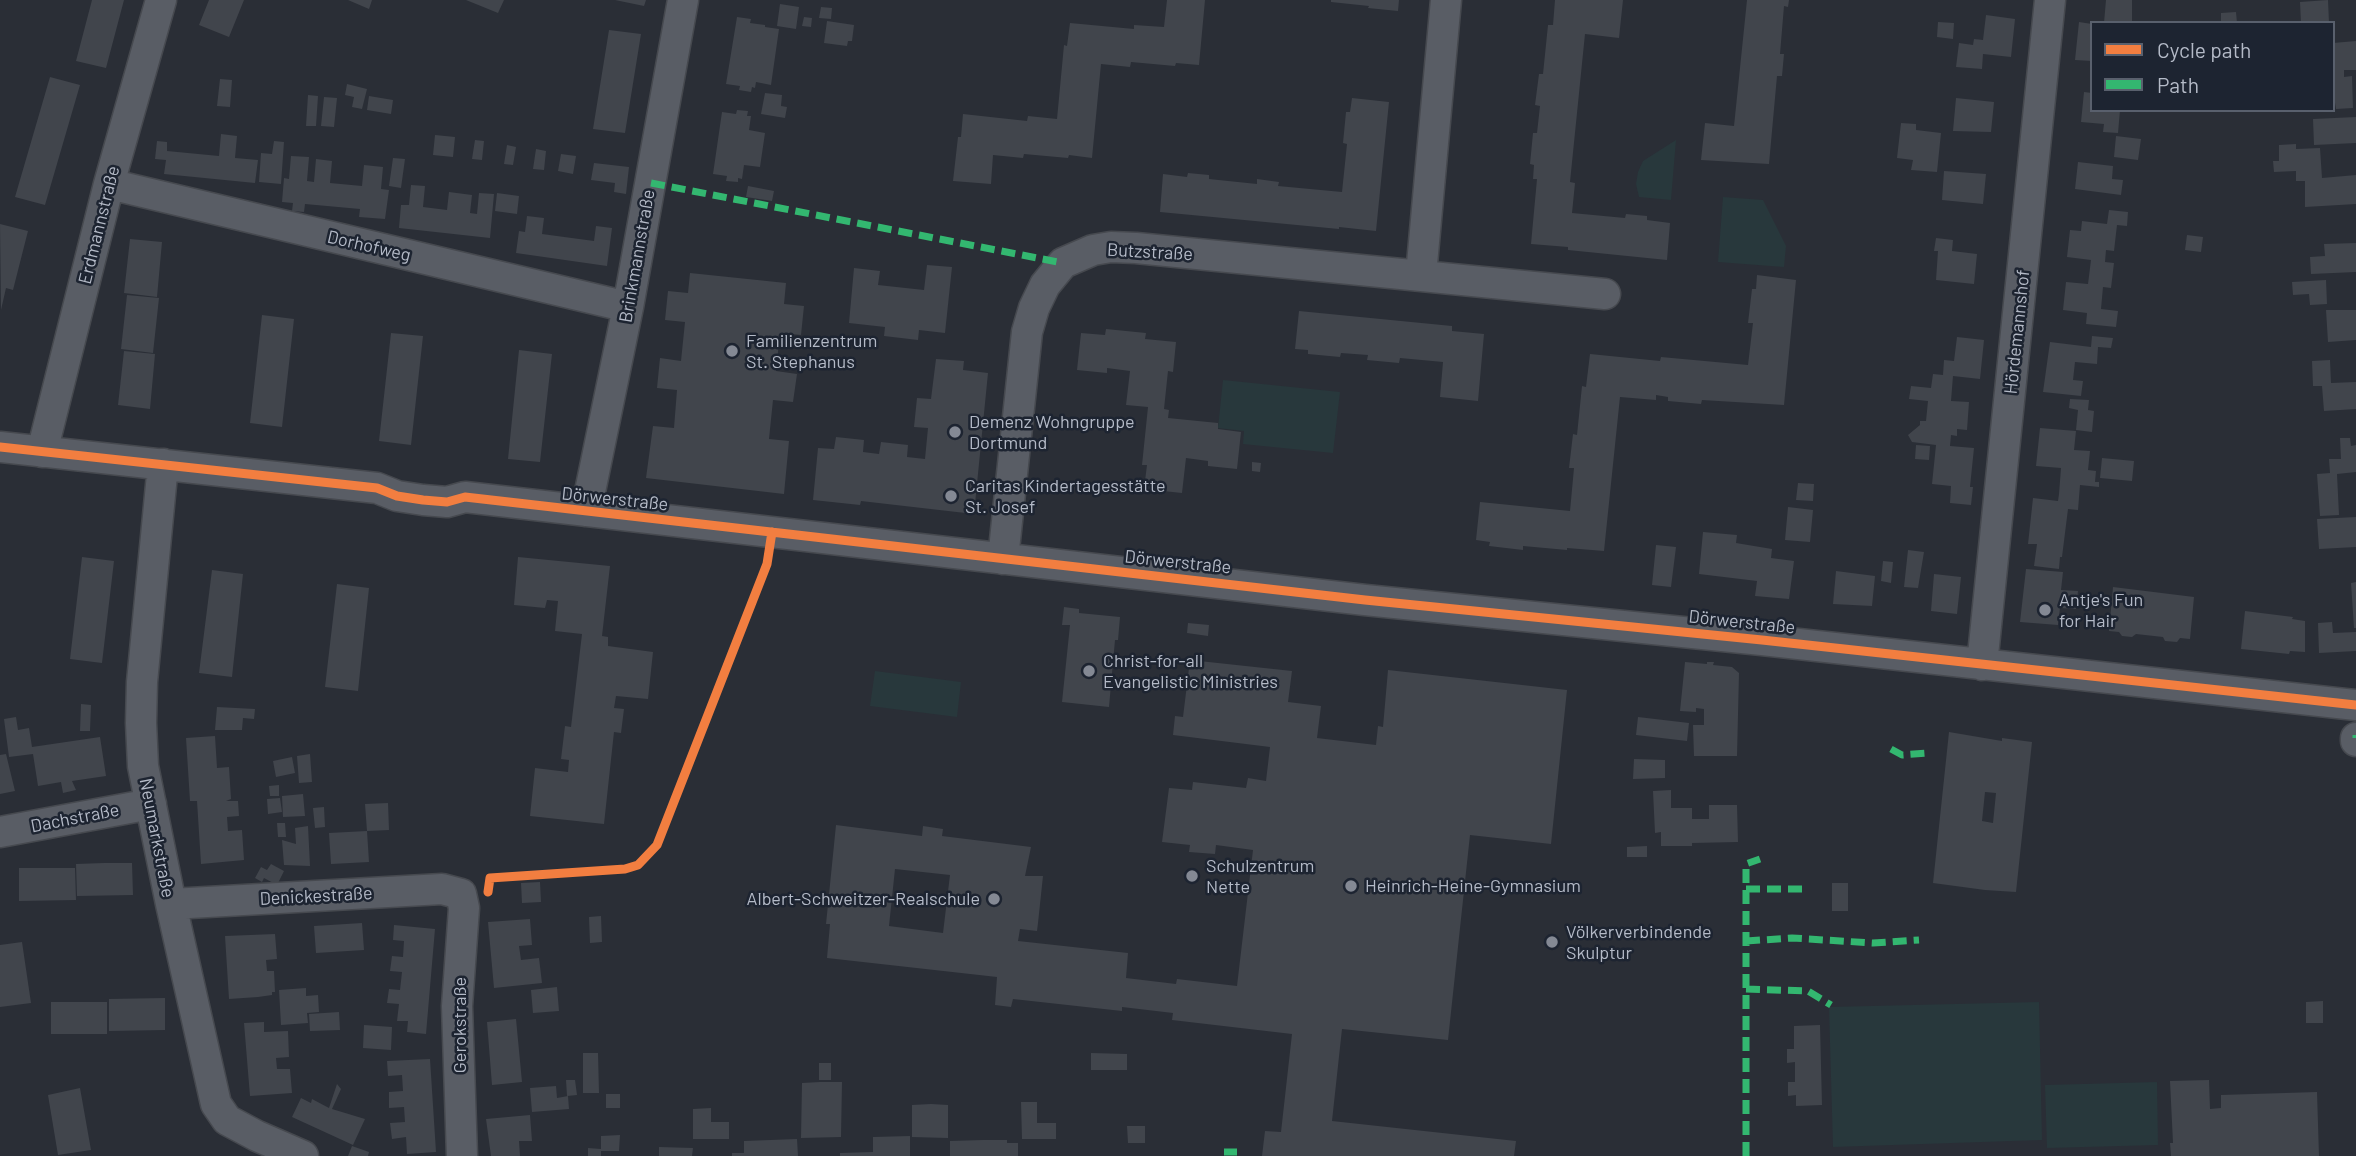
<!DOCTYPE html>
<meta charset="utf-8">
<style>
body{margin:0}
#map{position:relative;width:2356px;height:1156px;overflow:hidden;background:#2a2e36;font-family:Barlow,sans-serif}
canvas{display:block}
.legend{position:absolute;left:2090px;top:21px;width:245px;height:91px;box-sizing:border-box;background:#1d2431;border:2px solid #59606d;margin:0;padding:9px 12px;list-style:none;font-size:21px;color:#b4bac7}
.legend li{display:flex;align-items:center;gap:14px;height:35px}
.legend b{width:35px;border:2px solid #59606d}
</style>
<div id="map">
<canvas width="2356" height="1156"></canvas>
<ul class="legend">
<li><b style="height:9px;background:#f27e40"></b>Cycle path</li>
<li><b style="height:9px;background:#33b770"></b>Path</li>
</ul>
</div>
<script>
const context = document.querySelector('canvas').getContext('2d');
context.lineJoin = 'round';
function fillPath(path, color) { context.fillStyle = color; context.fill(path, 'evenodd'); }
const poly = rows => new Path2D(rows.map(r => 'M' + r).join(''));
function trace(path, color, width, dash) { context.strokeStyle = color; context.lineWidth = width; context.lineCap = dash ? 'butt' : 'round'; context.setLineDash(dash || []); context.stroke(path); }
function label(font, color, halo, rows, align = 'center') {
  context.font = font + ' Barlow,sans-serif'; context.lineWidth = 5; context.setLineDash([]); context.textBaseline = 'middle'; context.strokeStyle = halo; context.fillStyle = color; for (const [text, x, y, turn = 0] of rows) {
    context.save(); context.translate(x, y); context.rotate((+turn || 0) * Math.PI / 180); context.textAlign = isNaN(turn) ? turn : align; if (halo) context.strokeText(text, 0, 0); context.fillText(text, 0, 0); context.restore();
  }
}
const green = poly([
 [1676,140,1671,200,1639,197,1636,184,1638,172,1643,161],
 [1723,197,1763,200,1786,246,1784,267,1718,262],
 [1223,380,1340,392,1333,453,1243,444,1244,431,1218,428],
 [875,671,961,682,957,717,870,706],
 [2039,1002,2042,1140,1833,1147,1829,1007],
 [2157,1082,2158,1145,2047,1148,2045,1085]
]);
const building = poly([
 [92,0,124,0,106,68,76,61],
 [209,0,244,0,229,37,199,25],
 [348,0,372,0,369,9],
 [466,0,504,0,498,13],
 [615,0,646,0,644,6],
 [1167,0,1205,0,1199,65,1176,63,1175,66,1131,62,1130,67,1101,64,1092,158,1069,155,1068,158,1024,154,1023,158,993,155,991,184,953,181,958,137,961,137,963,114,1027,121,1028,116,1057,119,1064,45,1067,46,1070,23,1134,29,1134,25,1164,27],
 [1331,0,1399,0,1398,11,1368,8,1369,6,1331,2],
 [1555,0,1623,0,1619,38,1585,34,1570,182,1575,183,1572,213,1625,218,1626,214,1647,216,1647,220,1670,223,1667,260,1568,250,1568,247,1531,244,1537,179,1533,179,1534,165,1530,164,1533,133,1537,133,1540,106,1535,105,1539,74,1543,74,1548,25,1553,25],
 [1747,0,1789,0,1788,7,1784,6,1780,54,1784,54,1782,76,1777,76,1769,164,1701,160,1705,123,1734,126],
 [2106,0,2132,0,2132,23,2104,23],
 [2328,0,2329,23,2301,23,2300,2],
 [780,4,799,7,796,29,777,26],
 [821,7,832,8,831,19,819,18],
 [2236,12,2237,23,2221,23,2221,13],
 [1986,15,2015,19,2011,57,1983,54,1982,69,1956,67,1959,43,1973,45,1974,39,1983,40],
 [737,17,751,19,750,23,765,25,765,27,779,29,771,85,756,82,755,88,752,87,751,92,739,90,740,86,726,84],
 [804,17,812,18,811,27,802,26],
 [827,21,854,25,852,41,848,41,847,46,824,43],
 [1938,22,1954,23,1953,39,1937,37],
 [2079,22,2092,24,2092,61,2075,60],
 [609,30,641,34,625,133,593,129],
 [2356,41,2356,70,2344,70,2344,77,2352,76,2353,108,2336,109,2333,90,2333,43],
 [50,77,80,85,45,205,15,197],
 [220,79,232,80,230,107,217,106],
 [347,84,367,89,362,109,352,107,354,97,345,95],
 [2084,92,2092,93,2092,110,2120,110,2118,133,2103,132,2104,124,2081,122],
 [765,93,782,95,781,106,787,107,785,118,761,114],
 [308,95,318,96,316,126,306,126],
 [369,96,393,100,391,114,367,110],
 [324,97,337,98,334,127,321,126],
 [1352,98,1389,102,1376,231,1339,227,1339,229,1160,212,1163,174,1187,177,1188,173,1209,175,1209,179,1257,184,1257,179,1279,182,1278,186,1342,192,1347,144,1343,143,1346,112,1350,112],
 [1956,98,1994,102,1991,132,1953,131],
 [737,110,748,111,747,116,751,116,749,130,765,133,760,167,744,165,742,179,738,178,738,182,726,181,727,176,713,174,722,112,736,114],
 [2356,117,2356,143,2314,145,2313,119],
 [1901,123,1916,124,1916,130,1941,133,1937,172,1911,170,1913,160,1897,158],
 [221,134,237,136,235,158,258,160,255,183,164,174,166,160,155,159,157,141,167,142,167,151,219,156],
 [435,135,455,137,453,157,433,155],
 [2116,136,2141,139,2138,160,2114,157],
 [475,140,484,141,482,160,472,159],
 [274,141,284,142,281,184,259,182,261,153,272,154],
 [2296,144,2296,149,2320,148,2322,178,2356,175,2356,204,2305,207,2305,181,2296,181,2296,171,2274,172,2273,161,2279,161,2279,145],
 [507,145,516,147,513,165,504,164],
 [536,149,546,151,544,170,533,169],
 [561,154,576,156,573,174,558,171],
 [291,156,309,157,307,181,314,182,316,159,332,161,330,183,362,186,364,165,383,167,381,189,389,190,385,219,359,217,360,209,305,204,304,212,292,211,293,203,282,202,284,178,289,179],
 [393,158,405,159,401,188,389,186],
 [2078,162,2113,166,2112,179,2123,180,2121,195,2075,189],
 [594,163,629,167,626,194,614,192,615,183,591,180],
 [1944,171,1986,174,1983,204,1942,200],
 [411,185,425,186,423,207,447,210,449,192,472,195,470,213,477,214,479,193,494,194,490,238,399,228,401,205,409,205],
 [748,186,774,191,772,201,746,197],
 [497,193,519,196,517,214,495,211],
 [2109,210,2128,212,2127,226,2117,225,2114,251,2106,250,2105,262,2114,263,2111,288,2103,287,2101,309,2118,311,2116,327,2086,324,2087,313,2063,310,2066,282,2088,284,2091,260,2067,257,2070,230,2081,231,2082,221,2107,224],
 [527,216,544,218,542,234,594,241,596,226,612,228,607,266,516,253,519,231,525,232],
 [0,224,28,231,13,290,6,288,1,310],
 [2187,235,2203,237,2201,252,2185,250],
 [1936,238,1953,240,1952,251,1977,254,1974,284,1936,280,1938,251,1934,251],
 [130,239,162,242,157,297,124,293],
 [2356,243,2356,272,2311,274,2310,257,2325,256,2324,244],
 [927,265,952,267,945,333,919,330,918,340,884,336,885,327,849,323,854,268,880,271,878,285,924,290],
 [690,273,786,283,784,304,804,306,801,335,780,333,776,371,797,374,793,402,773,400,769,439,789,441,784,494,646,478,653,426,674,428,677,390,657,388,660,358,681,361,685,322,665,320,668,291,688,293],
 [1757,275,1796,280,1784,405,1702,400,1701,404,1668,401,1668,397,1656,395,1656,400,1620,397,1604,551,1567,548,1567,550,1523,546,1523,550,1489,546,1490,542,1476,540,1480,502,1570,511,1574,468,1569,468,1573,434,1577,435,1582,386,1586,387,1590,354,1660,361,1661,357,1748,365,1753,323,1748,323,1752,289,1756,289],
 [2326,280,2327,304,2310,305,2309,294,2293,295,2292,282],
 [127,295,159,298,153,353,121,349],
 [2326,310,2356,310,2356,340,2328,342],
 [1299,311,1452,326,1452,331,1484,334,1478,401,1440,397,1443,362,1400,358,1399,363,1367,360,1368,355,1341,353,1340,357,1308,354,1308,350,1295,349],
 [262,315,294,319,282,427,250,423],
 [1106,329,1146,333,1145,339,1176,342,1173,372,1168,371,1164,409,1169,410,1168,418,1218,423,1218,429,1241,432,1237,469,1208,466,1208,461,1186,458,1182,493,1144,489,1147,465,1142,465,1148,407,1126,405,1130,371,1107,368,1107,373,1077,370,1081,333,1105,335],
 [391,333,423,336,411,445,379,441],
 [2092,336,2113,338,2111,348,2098,347,2097,364,2075,362,2073,380,2083,381,2081,396,2043,392,2050,342,2091,347],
 [1957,337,1984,340,1980,379,1953,376,1951,401,1969,402,1967,430,1957,429,1957,436,1951,435,1950,446,1974,448,1970,487,1973,487,1971,505,1950,503,1951,486,1932,484,1936,445,1912,442,1908,435,1920,425,1920,421,1926,421,1928,401,1909,399,1911,386,1931,388,1933,374,1943,375,1944,360,1954,361],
 [519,350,552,354,540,462,508,459],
 [124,351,155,354,150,409,118,405],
 [936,359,964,361,963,370,988,373,974,514,861,501,860,505,813,500,818,448,834,449,836,437,864,440,863,452,879,454,881,442,908,445,907,457,925,459,928,428,914,427,917,398,931,399],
 [2330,360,2331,383,2356,382,2356,409,2324,411,2322,386,2313,386,2312,361],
 [2070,399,2089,400,2088,410,2094,411,2092,432,2076,430,2078,410,2069,408],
 [2040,428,2076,431,2074,450,2090,451,2088,470,2096,471,2095,482,2099,482,2099,487,2080,485,2078,510,2068,509,2062,557,2060,557,2059,569,2034,566,2037,544,2028,544,2033,498,2058,501,2059,494,2061,468,2036,466],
 [2340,438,2350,438,2351,446,2356,445,2356,472,2337,474,2339,515,2320,516,2317,474,2330,473,2329,459,2341,459],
 [1916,445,1930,446,1929,460,1915,459],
 [2102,458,2134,461,2132,481,2100,478],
 [1252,462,1261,463,1260,472,1252,471],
 [1798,483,1814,484,1813,501,1796,500],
 [1788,507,1813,510,1810,542,1785,540],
 [2356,517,2356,547,2319,549,2317,519],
 [1703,532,1737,535,1736,543,1772,549,1771,558,1794,561,1789,599,1755,596,1757,581,1699,574],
 [1656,545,1676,547,1671,587,1652,585],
 [1908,550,1924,552,1918,588,1904,587],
 [82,557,114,561,102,663,70,659],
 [518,557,610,566,602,636,608,637,608,646,653,652,648,699,616,696,614,708,624,709,621,733,614,732,604,824,530,816,535,768,568,772,569,760,561,759,565,726,571,727,582,634,555,631,558,601,547,600,545,608,514,605],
 [1883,561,1893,562,1891,583,1881,581],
 [2026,569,2063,572,2061,590,2078,591,2076,609,2060,608,2058,625,2020,622],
 [212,570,243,574,232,677,199,673],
 [1836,571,1875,576,1872,606,1833,604],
 [1934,574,1961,577,1957,614,1931,611],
 [2356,582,2356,628,2354,628,2351,583],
 [337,584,369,588,358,691,325,687],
 [2113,587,2194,597,2190,639,2180,638,2177,642,2165,641,2163,637,2136,634,2132,637,2122,636,2119,632,2109,631],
 [1064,607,1079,609,1079,613,1120,617,1118,640,1115,640,1109,707,1062,702,1070,625,1062,625],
 [2245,611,2293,617,2292,619,2305,621,2305,652,2290,651,2289,654,2241,649],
 [2332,622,2333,633,2356,632,2356,651,2319,653,2318,623],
 [1188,623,1209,625,1208,636,1187,633],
 [1190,660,1292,671,1288,702,1321,706,1317,738,1376,745,1378,726,1383,727,1388,670,1567,690,1551,844,1470,835,1448,1040,1342,1029,1332,1121,1516,1141,1514,1156,1262,1156,1265,1131,1281,1132,1292,1034,1172,1020,1173,1013,1122,1007,1122,1011,1013,999,1011,1007,995,1005,997,977,827,958,830,924,826,924,836,825,922,836,923,826,943,829,942,836,1031,847,1025,876,1043,876,1038,923,1037,931,1020,929,1018,941,1128,953,1126,978,1176,984,1177,979,1237,986,1253,850,1216,845,1215,854,1189,852,1190,845,1162,842,1169,788,1192,790,1193,782,1246,788,1248,778,1266,781,1270,747,1173,735,1175,716,1183,717],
 [895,869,950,875,943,933,889,926],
 [1685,662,1707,664,1707,662,1714,662,1713,665,1732,667,1739,673,1737,756,1694,756,1693,725,1704,725,1704,709,1696,708,1696,712,1680,711],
 [81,704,91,705,90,731,80,731],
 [217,707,255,709,254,719,243,718,242,730,215,730],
 [16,717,18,730,29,728,32,747,100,737,106,776,72,781,76,790,63,793,61,782,38,786,33,754,9,757,4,719],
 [1638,717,1689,723,1687,741,1636,735],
 [1949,732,2002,741,2002,738,2032,742,2016,892,1985,890,1933,883],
 [1985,792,1996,793,1993,823,1982,821],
 [215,736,217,768,229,767,231,799,226,801,238,801,239,816,227,817,228,831,242,830,244,860,201,864,197,801,190,801,186,738],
 [6,754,15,791,0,794,0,755],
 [310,754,312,782,299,783,297,756],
 [292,757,295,773,276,777,273,761],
 [1634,759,1665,760,1665,778,1633,779],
 [279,785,279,796,270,796,269,786],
 [1671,790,1671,808,1692,808,1692,819,1709,819,1709,805,1737,805,1738,842,1692,843,1692,846,1661,846,1661,832,1655,833,1653,791],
 [303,794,305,816,283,817,282,796],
 [280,798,282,812,268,814,267,799],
 [388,803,389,830,367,831,365,804],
 [324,807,325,827,315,828,313,808],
 [277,823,285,823,286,837,278,837],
 [308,826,310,866,284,865,282,840,296,844,295,828],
 [367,831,369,862,331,864,329,833],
 [1647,846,1647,857,1627,857,1627,847],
 [104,863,132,863,133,895,77,896,76,864],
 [271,864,284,871,277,885,264,878,262,882,255,878,261,867,267,870],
 [19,868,75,868,76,900,19,901],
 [540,882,541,902,522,903,521,883],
 [1832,883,1848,883,1848,911,1832,911],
 [601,916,602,942,590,943,589,917],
 [530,919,532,945,519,946,521,960,539,958,542,983,494,988,488,922],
 [362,923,364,950,316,953,314,926],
 [394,925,435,929,426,1034,407,1032,408,1021,397,1021,399,1004,387,1003,389,989,400,990,402,972,390,971,392,956,403,957,404,941,393,940],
 [275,934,277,959,266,960,267,971,274,971,275,992,272,992,272,995,258,997,229,999,225,936],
 [22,942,31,1003,0,1007,0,945],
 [557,987,559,1011,533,1013,531,990],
 [306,988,306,996,318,995,319,1012,307,1013,308,1023,281,1025,279,990],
 [165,998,165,1030,109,1031,109,999],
 [2323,1001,2323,1023,2306,1023,2306,1002],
 [51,1002,107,1002,107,1034,51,1034],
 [339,1012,340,1030,310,1031,309,1014],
 [516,1019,522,1082,492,1085,487,1022],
 [264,1022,264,1032,288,1031,289,1057,276,1058,277,1069,290,1069,292,1093,250,1096,244,1023],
 [364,1025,392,1027,391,1050,363,1048],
 [1820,1025,1822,1105,1796,1106,1796,1095,1788,1096,1788,1082,1795,1082,1795,1062,1787,1063,1787,1049,1794,1049,1794,1026],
 [583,1053,598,1053,599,1093,583,1093],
 [1091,1053,1127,1054,1127,1070,1091,1070],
 [430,1059,436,1152,407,1154,406,1137,392,1139,390,1123,405,1122,404,1107,389,1108,389,1092,403,1091,402,1075,388,1076,387,1061],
 [819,1063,831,1063,831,1080,819,1080],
 [566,1080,575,1080,577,1095,567,1096],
 [2209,1080,2210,1109,2221,1108,2221,1095,2317,1092,2319,1156,2171,1156,2170,1143,2173,1143,2170,1081],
 [820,1082,842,1082,841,1137,801,1138,802,1083],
 [337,1084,341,1089,332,1109,365,1119,353,1145,292,1117,301,1098,311,1103,312,1099,329,1108],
 [556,1086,557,1098,568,1096,569,1109,532,1112,530,1088],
 [80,1088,91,1150,58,1155,48,1095],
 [606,1094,620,1094,620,1108,606,1108],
 [1021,1102,1037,1102,1037,1123,1056,1123,1056,1139,1022,1139],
 [931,1104,948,1105,948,1138,912,1137,912,1105],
 [711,1108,711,1122,729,1122,729,1139,693,1139,693,1109],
 [530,1115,532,1141,519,1141,520,1156,491,1156,486,1119],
 [1127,1126,1145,1126,1145,1143,1128,1143],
 [620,1135,619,1151,601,1151,601,1156,588,1156,588,1148,601,1149,601,1136],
 [910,1136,910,1156,840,1156,840,1153,873,1152,873,1137],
 [797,1139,798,1156,732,1156,732,1153,744,1153,744,1141],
 [983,1140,1007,1140,1007,1143,1018,1143,1018,1156,950,1156,950,1141],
 [352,1146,369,1152,368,1156,348,1156],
 [659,1147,693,1148,692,1156,659,1156]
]);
const minor = poly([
 [109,184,628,307],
 [1421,275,1446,0],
 [0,447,377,488,397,496,423,500,447,502,465,497,1365,600,1762,640,2356,705],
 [42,452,109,184,161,0],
 [163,464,142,682,141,723,143,766,171,904,216,1104,227,1120,257,1136,303,1156],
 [586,511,628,307,683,0],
 [1003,559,1027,332,1034,308,1045,285,1063,263,1093,250,1111,247,1136,248,1605,294],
 [1982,665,2050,0],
 [2356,738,2356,741],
 [0,832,151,804],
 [171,904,442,889,461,894,464,908,457,1006,462,1156]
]);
const quiet = poly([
 [651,183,1063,263],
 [2356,738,2356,735],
 [1891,749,1902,755,1928,753],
 [1746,889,1803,889],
 [1746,941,1792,938,1873,943,1919,940],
 [1746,989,1808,991,1831,1005],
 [1224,1152,1237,1152],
 [1746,1156,1746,864,1760,859]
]);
const cycleway = poly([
 [0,447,377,488,397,496,423,500,447,502,465,497,1365,600,1762,640,2356,705],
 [488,892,490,878,625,869,638,865,657,845,767,564,772,532]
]);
const markers = [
 [732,351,7,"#848994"],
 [955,432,7,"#848994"],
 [951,496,7,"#848994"],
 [2045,610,7,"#848994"],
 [1089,671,7,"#848994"],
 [1192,876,7,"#848994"],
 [1351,886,7,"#848994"],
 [994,899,7,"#848994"],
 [1552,942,7,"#848994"]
];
const streetNames = [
 ["Erdmannstraße",99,225,-76],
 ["Dorhofweg",369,246,13],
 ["Butzstraße",1150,252,3],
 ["Brinkmannstraße",637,256,-80],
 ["Hördemannshof",2017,332,-84],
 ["Dörwerstraße",615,499,6],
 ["Dörwerstraße",1178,562,6],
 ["Dörwerstraße",1742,622,6],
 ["Dachstraße",75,818,-11],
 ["Neumarkstraße",157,838,79],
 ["Denickestraße",316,896,-3],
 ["Gerokstraße",460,1025,-90]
];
const poiNames = [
 ["Familienzentrum",746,341],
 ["St. Stephanus",746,362],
 ["Demenz Wohngruppe",969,422],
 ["Dortmund",969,443],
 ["Caritas Kindertagesstätte",965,486],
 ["St. Josef",965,507],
 ["Antje's Fun",2059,600],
 ["for Hair",2059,621],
 ["Christ-for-all",1103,661],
 ["Evangelistic Ministries",1103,682],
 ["Schulzentrum",1206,866],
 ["Nette",1206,887],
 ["Heinrich-Heine-Gymnasium",1365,886],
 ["Albert-Schweitzer-Realschule",980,899,"right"],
 ["Völkerverbindende",1566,932],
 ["Skulptur",1566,953]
];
fillPath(green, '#28383c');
fillPath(building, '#41454c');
trace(minor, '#46494f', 33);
trace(minor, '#595d65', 30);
trace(quiet, '#33b770', 7, [14, 7]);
trace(cycleway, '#f27e40', 9);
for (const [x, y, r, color] of markers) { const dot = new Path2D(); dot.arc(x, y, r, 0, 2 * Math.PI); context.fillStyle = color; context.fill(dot); trace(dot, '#1d2431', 2.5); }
label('18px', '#b4bac7', '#1d2431', streetNames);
label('18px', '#b4bac7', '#1d2431', poiNames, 'left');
</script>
